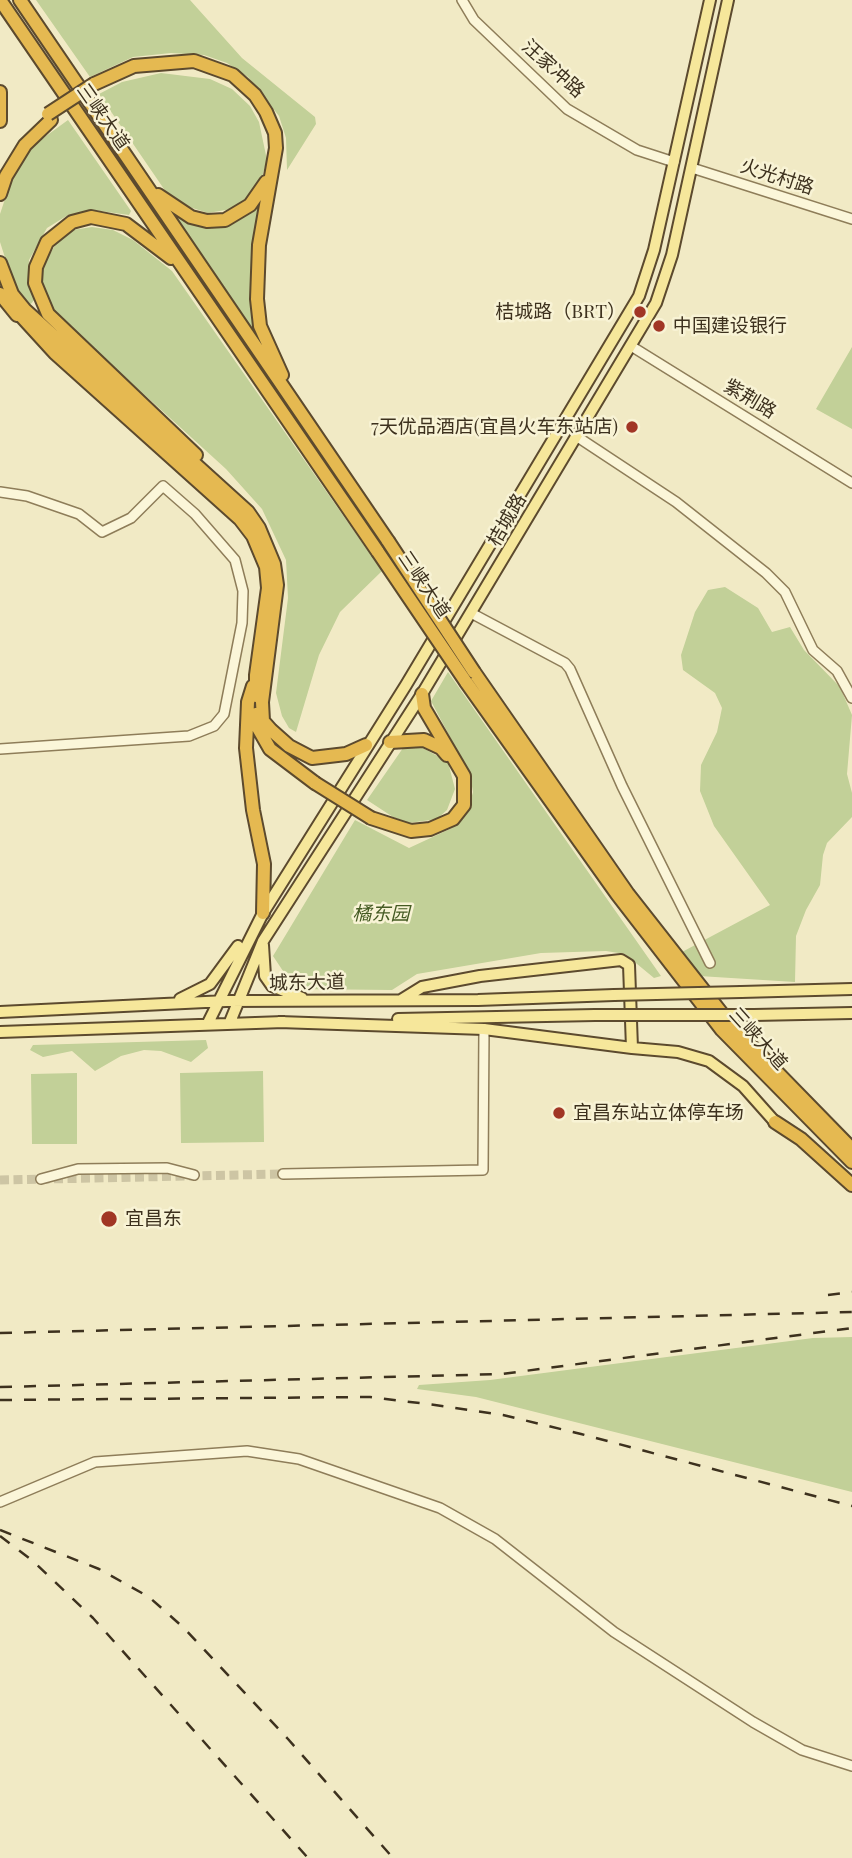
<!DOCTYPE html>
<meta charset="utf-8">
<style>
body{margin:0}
canvas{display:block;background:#f1eac5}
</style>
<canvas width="852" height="1858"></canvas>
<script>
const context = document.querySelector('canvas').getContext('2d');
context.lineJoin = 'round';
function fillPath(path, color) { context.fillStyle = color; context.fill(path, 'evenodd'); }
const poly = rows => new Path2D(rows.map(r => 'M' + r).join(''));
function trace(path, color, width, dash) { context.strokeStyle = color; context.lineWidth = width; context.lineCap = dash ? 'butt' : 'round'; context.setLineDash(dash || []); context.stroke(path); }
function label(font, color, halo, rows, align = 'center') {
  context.font = font + ' "Playfair Display","Noto Sans SC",serif'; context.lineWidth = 5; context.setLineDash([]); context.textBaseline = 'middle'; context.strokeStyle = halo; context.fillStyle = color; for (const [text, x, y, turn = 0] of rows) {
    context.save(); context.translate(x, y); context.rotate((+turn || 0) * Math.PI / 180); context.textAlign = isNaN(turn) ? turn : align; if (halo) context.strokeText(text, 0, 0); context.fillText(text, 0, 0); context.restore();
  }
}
const green = poly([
 [36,0,190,0,242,58,315,117,316,124,287,170,286,138,279,116,248,77,227,63,204,55,171,53,133,57,90,77],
 [161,73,210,79,232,89,250,106,259,122,267,160,259,187,250,199,237,208,208,213,180,204,166,192,99,94,122,82],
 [68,120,131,211,129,215,93,210,68,215,47,228,29,260,28,280,35,299,30,305,18,290,9,270,0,242,0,214,12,178,31,147],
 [265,197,255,236,265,350,176,218,179,215,226,224,252,211],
 [92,227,113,230,133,240,172,271,382,571,340,612,319,655,296,732,289,728,282,716,276,693,288,598,286,560,262,509,226,469,47,306,41,286,43,265,56,244,73,230],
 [852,347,852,429,816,409],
 [725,587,758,608,772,632,790,627,804,650,840,687,852,715,847,774,852,793,852,817,827,843,823,855,820,885,806,910,796,936,795,982,699,976,682,952,770,905,714,826,700,791,701,765,717,732,722,708,715,693,683,670,681,655,695,612,708,590],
 [448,672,661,976,654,978,625,954,606,951,541,953,417,974,392,990,295,989,273,956,355,820,409,848,452,828,469,806,473,792,470,775,431,701],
 [403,748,423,748,448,762,455,789,447,810,437,819,409,823,393,817,367,800],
 [206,1040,208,1048,191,1062,161,1051,144,1050,121,1056,95,1071,72,1051,43,1057,30,1050,33,1045],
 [263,1071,264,1142,181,1143,180,1073],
 [77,1073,77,1144,32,1144,31,1074],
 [852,1337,852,1492,476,1397,417,1389,419,1385,490,1380,813,1338]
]);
const minorTunnel = poly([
 [0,1180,283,1174]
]);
const minor = poly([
 [462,0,474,20,567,109,637,150,674,162],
 [692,168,852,219],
 [631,346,852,483],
 [576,436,676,502,766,573,785,592,813,650,837,671,852,698],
 [0,492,27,496,79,514,102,532,131,518,163,486,195,514,235,560,243,591,242,623,224,714,214,726,189,736,0,749],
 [471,613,565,663,570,669,622,786,710,963],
 [283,1174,483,1170,484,1029],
 [41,1179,78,1169,167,1168,194,1175],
 [0,1502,95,1462,247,1451,299,1459,440,1508,495,1539,614,1632,753,1722,802,1750,852,1766]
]);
const major = poly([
 [263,945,265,976,272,986,302,998],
 [741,992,852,989],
 [180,999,210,984,238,946],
 [0,1012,226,1001,478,1000,614,995],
 [754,1015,852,1013],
 [398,1019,595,1015],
 [230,1022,263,941,422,694,656,303,672,255,728,0],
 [279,1022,484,1029,632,1048,629,965,621,960,480,976,422,987,401,1000],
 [208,1023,263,913,406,685,639,296,654,250,710,0],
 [0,1032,284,1022],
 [632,1048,678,1052,709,1061,743,1086,775,1122]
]);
const highway = poly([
 [0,0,378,552],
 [20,0,388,541],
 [94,84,134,66,194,61,233,75,255,95,266,112,275,133,276,148,259,245,257,299,260,326,282,375],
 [0,92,0,121],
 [0,194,6,176,25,145,51,120],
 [158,195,191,217,207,221,225,220,250,205,266,182],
 [171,258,126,224,91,217,72,222,47,242,36,267,35,283,48,314,196,455],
 [0,263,12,294,25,310,248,512,259,528,274,564,277,585,262,702,263,721,271,730,289,746,312,758,346,754,366,745],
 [0,294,17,315],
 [13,307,55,353,240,519,253,536,266,567,268,588,256,675,256,696],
 [474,672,628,894,730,1024,852,1149],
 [466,682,617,894,722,1030,852,1162],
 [253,686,248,702,246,748,253,810,264,864,263,913],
 [256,714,258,728,270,749,315,783],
 [390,742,424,740,441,748,447,755],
 [371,818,411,831,430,829,453,819,464,805,464,776,424,708,422,694],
 [775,1122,801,1139,852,1185]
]);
const rail = poly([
 [828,1295,852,1292],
 [0,1333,852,1312],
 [0,1387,502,1374,852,1328],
 [0,1400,370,1397,435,1405,503,1415,581,1434,852,1506],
 [0,1530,99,1569,149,1597,184,1628,288,1739,393,1858],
 [0,1536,33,1561,93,1618,308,1858]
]);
const majorBridge = poly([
 [614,995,741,992],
 [595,1015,754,1015]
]);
const highwayBridge = poly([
 [48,114,94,84],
 [388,541,474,672],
 [378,552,466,682],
 [315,783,371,818]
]);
const markers = [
 [640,312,7,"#a13625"],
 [659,326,7,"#a13625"],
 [632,427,7,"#a13625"],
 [559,1113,7,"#a13625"],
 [109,1219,9,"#a13625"]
];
const streetNames = [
 ["汪家冲路",553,69,42],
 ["三峡大道",103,117,55],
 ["火光村路",777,177,18],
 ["紫荆路",750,399,31],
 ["桔城路",507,520,-60],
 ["三峡大道",424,585,56],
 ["城东大道",307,983,-1],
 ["三峡大道",758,1039,48]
];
const poiNames = [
 ["桔城路（BRT）",626,312,"right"],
 ["中国建设银行",673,326],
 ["7天优品酒店(宜昌火车东站店)",618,427,"right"],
 ["宜昌东站立体停车场",573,1113],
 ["宜昌东",125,1219]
];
const parkNames = [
 ["橘东园",381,914]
];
fillPath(green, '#c2d098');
trace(minorTunnel, '#cdc5a4', 9, [9, 4.5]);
trace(minor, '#8e7d59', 12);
trace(major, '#5c4a2e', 14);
trace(highway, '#5c4a2e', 16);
trace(minor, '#fbf6d9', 9);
trace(major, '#f6e79b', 10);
trace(highway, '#e5b951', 12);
trace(rail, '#3d311e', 2.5, [12, 12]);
trace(majorBridge, '#5c4a2e', 14, []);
trace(highwayBridge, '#5c4a2e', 16, []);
trace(majorBridge, '#f6e79b', 10);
trace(highwayBridge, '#e5b951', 12);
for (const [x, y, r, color] of markers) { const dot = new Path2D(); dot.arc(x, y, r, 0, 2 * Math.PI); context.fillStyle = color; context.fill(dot); trace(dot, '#f8f3d5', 2.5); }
label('19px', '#3d311e', '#f8f3d5', streetNames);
label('19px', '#3d311e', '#f8f3d5', poiNames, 'left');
label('italic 19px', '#455b23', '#f8f3d5', parkNames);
</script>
